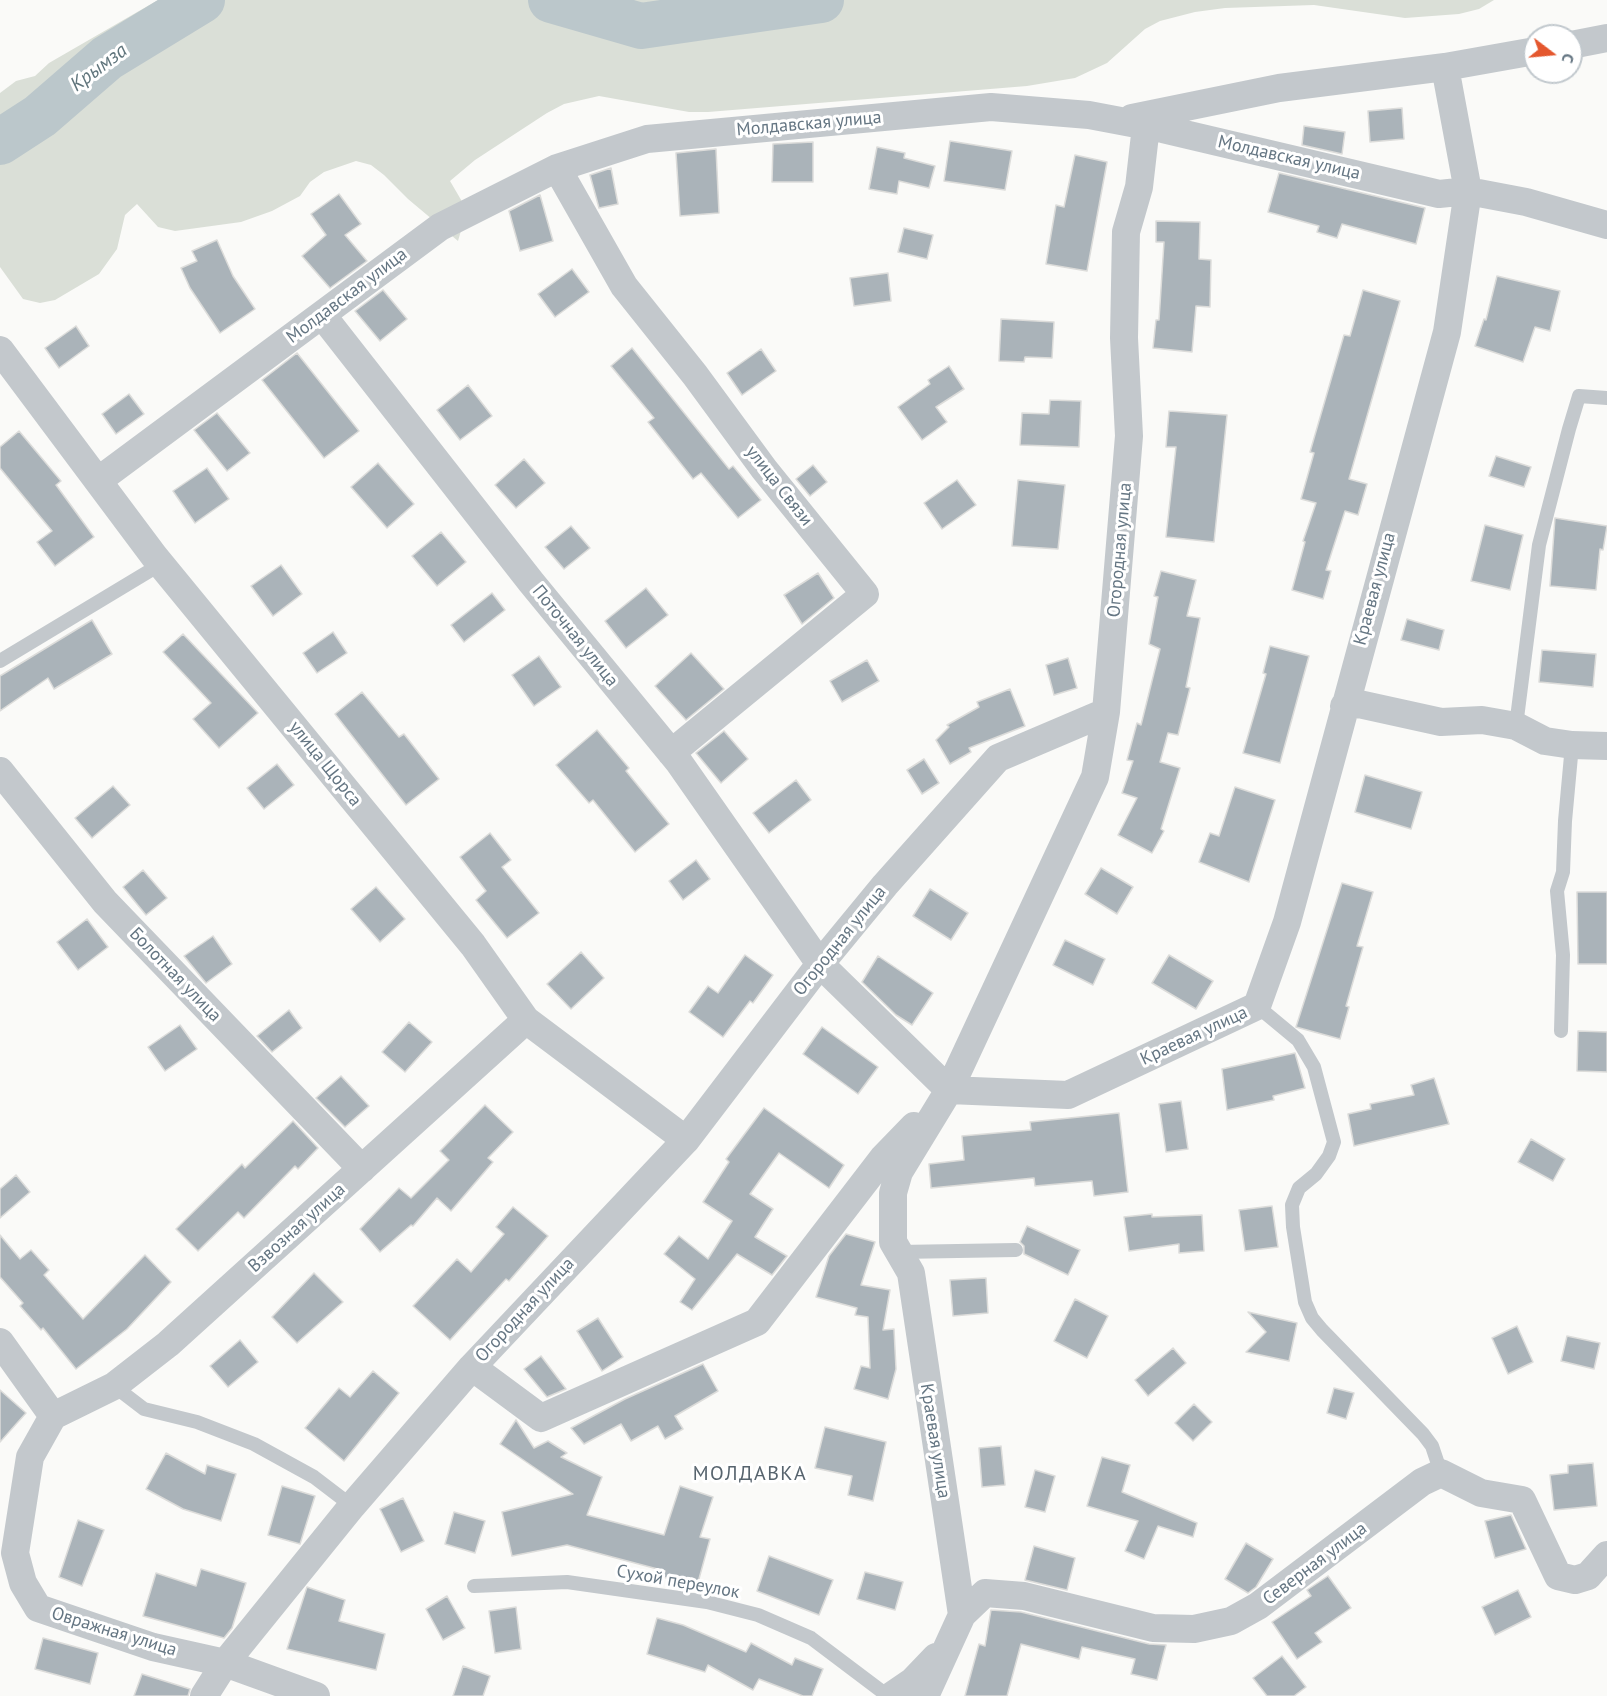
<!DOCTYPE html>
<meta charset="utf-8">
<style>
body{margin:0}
#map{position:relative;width:1607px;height:1696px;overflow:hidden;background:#fafaf8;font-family:"PT Sans",sans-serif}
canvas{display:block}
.north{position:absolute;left:1523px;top:24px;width:60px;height:60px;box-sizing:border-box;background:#fff;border:2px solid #c1c8cd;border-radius:50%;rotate:106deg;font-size:16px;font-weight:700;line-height:24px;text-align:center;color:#657683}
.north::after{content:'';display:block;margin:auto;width:21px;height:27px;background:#e4572e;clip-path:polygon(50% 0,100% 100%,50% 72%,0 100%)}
</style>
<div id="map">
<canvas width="1607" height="1696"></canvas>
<div class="north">С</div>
</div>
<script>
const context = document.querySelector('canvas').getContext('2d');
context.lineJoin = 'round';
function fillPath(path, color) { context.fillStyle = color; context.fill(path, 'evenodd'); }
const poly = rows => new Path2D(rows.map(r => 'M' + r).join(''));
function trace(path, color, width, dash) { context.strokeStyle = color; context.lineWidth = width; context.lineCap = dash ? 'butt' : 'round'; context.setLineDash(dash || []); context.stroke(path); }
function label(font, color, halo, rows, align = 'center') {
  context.font = font + ' "PT Sans",sans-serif'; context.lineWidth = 6; context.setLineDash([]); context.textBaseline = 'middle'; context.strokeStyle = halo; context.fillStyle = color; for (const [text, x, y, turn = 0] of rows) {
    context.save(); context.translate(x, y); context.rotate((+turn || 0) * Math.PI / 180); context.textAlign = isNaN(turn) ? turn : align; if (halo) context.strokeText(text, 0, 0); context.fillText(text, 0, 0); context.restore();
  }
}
const green = poly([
 [158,0,1494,0,1479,9,1459,14,1405,18,1314,5,1225,8,1195,12,1160,21,1145,29,1107,63,1075,78,1027,86,708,112,689,112,599,96,564,104,547,113,475,160,450,181,467,210,458,241,408,199,384,175,371,165,356,161,324,172,310,182,300,196,272,211,241,222,175,231,158,227,137,204,125,215,117,249,99,274,55,300,40,303,23,299,0,267,0,93,16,81,35,76,49,63]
]);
const river = poly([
 [551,0,641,26,821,0],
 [0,142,40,116,107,58,202,0]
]);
const building = poly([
 [1402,108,1404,139,1370,142,1368,111,1402,108],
 [1304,126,1345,132,1342,154,1302,145,1304,126],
 [950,141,1012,151,1005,190,944,181,950,141],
 [813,142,813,182,772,182,773,144,813,142],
 [877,147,905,153,904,158,935,166,929,188,899,181,897,194,869,189,877,147],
 [716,149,719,213,680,216,676,153,716,149],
 [1075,155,1107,162,1087,271,1046,264,1056,205,1064,207,1075,155],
 [611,168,618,204,599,208,590,175,611,168],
 [1279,173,1425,208,1416,244,1342,224,1337,238,1317,232,1319,226,1268,212,1279,173],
 [339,194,361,224,345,235,367,261,330,288,302,256,326,235,311,214,339,194],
 [540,195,553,241,520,251,509,211,540,195],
 [1156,221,1200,222,1199,259,1211,260,1210,307,1196,306,1192,352,1153,348,1156,320,1159,320,1164,242,1156,242,1156,221],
 [904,228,933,235,927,259,898,252,904,228],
 [217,240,233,276,255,309,220,333,190,288,181,268,197,261,192,251,217,240],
 [572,269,589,292,555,317,538,294,572,269],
 [888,273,891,301,854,306,850,278,888,273],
 [1497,276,1560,291,1550,331,1535,327,1523,362,1475,346,1484,319,1486,320,1497,276],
 [383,290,407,319,380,341,355,311,383,290],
 [1363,290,1400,301,1349,479,1367,484,1358,515,1345,511,1326,570,1331,571,1323,599,1292,590,1305,542,1303,541,1316,503,1301,499,1314,453,1310,452,1344,335,1350,336,1363,290],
 [1001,319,1054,322,1052,358,1025,357,1024,362,999,361,1001,319],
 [76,326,89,346,59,368,45,348,76,326],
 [632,348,729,469,733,466,761,500,738,518,701,473,693,479,648,422,654,418,611,366,632,348],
 [761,349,776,371,742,395,727,373,761,349],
 [297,353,359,431,324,458,262,380,297,353],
 [949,366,964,389,936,407,947,422,922,440,898,407,930,384,928,380,949,366],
 [468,385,492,416,460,440,437,410,468,385],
 [129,394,144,414,116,434,102,414,129,394],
 [1050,400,1081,401,1079,447,1020,445,1022,413,1049,414,1050,400],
 [1169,411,1227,415,1214,542,1166,537,1176,447,1166,447,1169,411],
 [217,413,250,453,227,471,194,430,217,413],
 [19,431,61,481,56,485,94,537,55,566,37,542,52,531,0,468,0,447,19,431],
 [1496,456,1531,467,1524,487,1489,476,1496,456],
 [524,459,545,483,516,508,495,485,524,459],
 [378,463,414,504,387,528,351,487,378,463],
 [813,465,827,482,810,496,796,479,813,465],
 [207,468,229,499,195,523,173,491,207,468],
 [957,480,976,505,942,529,924,503,957,480],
 [1018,480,1065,485,1058,549,1012,546,1018,480],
 [1555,518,1607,526,1603,550,1600,549,1596,590,1550,586,1555,518],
 [1485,525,1523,535,1510,590,1471,581,1485,525],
 [571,526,590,548,564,569,545,547,571,526],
 [441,532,466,562,437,586,412,556,441,532],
 [281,565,302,594,273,616,251,586,281,565],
 [1161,571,1196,580,1187,616,1200,618,1186,687,1190,688,1178,735,1168,733,1160,762,1180,768,1161,829,1164,831,1152,853,1118,835,1137,798,1122,793,1133,761,1127,760,1137,723,1141,725,1160,649,1149,644,1158,597,1154,596,1161,571],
 [818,573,834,598,802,624,784,595,818,573],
 [646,588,668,615,626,648,605,621,646,588],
 [492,593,505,610,464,642,451,625,492,593],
 [1407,619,1444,630,1439,650,1401,640,1407,619],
 [92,620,112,654,54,689,48,678,0,711,0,676,92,620],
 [333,632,347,653,317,673,303,653,333,632],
 [183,634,258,713,219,748,193,719,211,703,163,652,183,634],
 [1270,646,1309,656,1280,763,1243,753,1266,674,1263,673,1270,646],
 [1542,650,1596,654,1593,687,1539,682,1542,650],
 [691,653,724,689,686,720,655,686,691,653],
 [539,656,561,687,534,706,512,675,539,656],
 [1068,658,1077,688,1054,695,1046,665,1068,658],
 [867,660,879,681,842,702,830,681,867,660],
 [1010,689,1025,726,969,748,971,752,950,764,936,740,949,727,947,725,979,707,977,702,1010,689],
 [362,692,399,737,404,734,439,779,406,805,335,714,362,692],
 [597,730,629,768,626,771,669,824,635,852,593,800,589,803,556,765,597,730],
 [724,731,748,759,721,783,696,753,724,731],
 [924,759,939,783,922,794,907,770,924,759],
 [277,764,294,785,264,809,247,788,277,764],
 [1365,775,1422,792,1411,829,1355,812,1365,775],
 [796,780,811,800,769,833,753,813,796,780],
 [113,786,130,805,92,838,75,818,113,786],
 [1235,787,1275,800,1249,882,1199,862,1210,833,1219,836,1235,787],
 [490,833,511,860,502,867,539,913,507,938,476,900,486,891,460,857,490,833],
 [696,860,710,879,683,900,669,881,696,860],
 [1101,868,1133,887,1117,914,1085,894,1101,868],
 [143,870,167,898,146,915,123,887,143,870],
 [1342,883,1373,892,1357,946,1363,947,1346,1006,1349,1007,1340,1039,1296,1027,1342,883],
 [376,887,405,919,380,942,351,909,376,887],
 [930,889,968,913,951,940,913,916,930,889],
 [1577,892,1607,892,1607,964,1578,964,1577,892],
 [87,919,108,947,78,970,57,942,87,919],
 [213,936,232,964,206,983,184,956,213,936],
 [1065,940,1105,959,1093,985,1053,965,1065,940],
 [581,952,604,978,571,1009,547,984,581,952],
 [745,955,773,975,753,1003,750,1001,723,1037,689,1012,708,986,718,993,745,955],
 [1169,955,1213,981,1196,1009,1152,983,1169,955],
 [878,956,933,993,912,1025,896,1015,862,982,878,956],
 [289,1010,302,1028,272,1052,257,1036,289,1010],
 [409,1022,432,1042,405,1072,382,1052,409,1022],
 [180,1025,197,1049,165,1071,148,1047,180,1025],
 [822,1027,878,1067,858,1094,803,1054,822,1027],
 [1578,1031,1607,1032,1607,1072,1577,1071,1578,1031],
 [1295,1053,1305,1088,1273,1096,1274,1100,1227,1110,1222,1069,1295,1053],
 [341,1076,369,1106,345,1127,316,1098,341,1076],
 [1434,1078,1449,1124,1354,1146,1348,1114,1371,1109,1370,1104,1414,1095,1411,1085,1434,1078],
 [1181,1101,1188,1149,1166,1152,1159,1104,1181,1101],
 [485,1105,513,1132,488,1158,493,1162,451,1211,437,1198,413,1226,411,1225,380,1252,360,1229,399,1188,411,1198,449,1160,440,1151,485,1105],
 [764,1108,844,1165,829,1188,779,1153,750,1194,773,1209,755,1237,787,1256,772,1275,737,1254,692,1310,680,1302,695,1279,664,1254,679,1236,708,1259,732,1221,703,1202,729,1162,726,1159,764,1108],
 [1119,1113,1128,1192,1094,1196,1092,1181,1035,1186,1034,1178,931,1188,929,1164,964,1160,962,1136,1031,1130,1030,1122,1119,1113],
 [293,1121,318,1148,298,1169,295,1166,244,1218,238,1212,198,1251,176,1229,242,1164,245,1168,293,1121],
 [1531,1139,1565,1159,1553,1181,1518,1162,1531,1139],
 [16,1175,30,1192,0,1218,0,1189,16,1175],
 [1272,1206,1278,1247,1245,1251,1239,1210,1272,1206],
 [513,1207,548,1236,509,1281,506,1279,450,1340,413,1306,457,1259,471,1272,504,1234,496,1227,513,1207],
 [1152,1214,1152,1217,1202,1215,1204,1251,1179,1253,1179,1244,1129,1251,1124,1217,1152,1214],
 [1027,1226,1080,1250,1068,1275,1024,1254,1024,1246,1020,1242,1027,1226],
 [846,1234,875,1242,861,1285,890,1290,883,1330,894,1329,896,1369,888,1399,854,1389,861,1366,870,1368,868,1317,855,1315,857,1308,816,1297,829,1256,846,1234],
 [0,1235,20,1259,31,1250,49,1270,44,1275,83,1319,145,1255,171,1282,127,1329,76,1369,43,1328,41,1330,20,1306,23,1303,0,1277,0,1235],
 [314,1273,343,1302,297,1343,272,1317,314,1273],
 [986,1278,988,1313,953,1316,950,1280,986,1278],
 [1075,1299,1108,1316,1087,1358,1054,1341,1075,1299],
 [1248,1312,1297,1323,1289,1361,1246,1352,1266,1332,1248,1312],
 [598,1318,623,1357,602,1371,577,1331,598,1318],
 [1517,1326,1533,1362,1508,1374,1492,1338,1517,1326],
 [1567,1336,1600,1343,1594,1369,1561,1361,1567,1336],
 [240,1340,258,1362,228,1387,210,1366,240,1340],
 [1173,1348,1186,1363,1148,1396,1135,1380,1173,1348],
 [541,1356,566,1389,547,1397,524,1369,541,1356],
 [703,1364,718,1391,675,1416,683,1429,665,1439,658,1426,631,1441,621,1424,584,1444,571,1428,625,1399,703,1364],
 [373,1371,399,1393,344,1461,305,1428,339,1388,350,1397,373,1371],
 [1334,1388,1354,1393,1346,1419,1327,1413,1334,1388],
 [0,1390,26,1413,0,1442,0,1390],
 [1194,1404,1212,1422,1193,1441,1175,1423,1194,1404],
 [516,1420,534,1448,548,1441,567,1453,561,1457,602,1477,587,1515,664,1535,680,1486,713,1497,700,1537,710,1539,697,1586,663,1577,665,1571,567,1545,512,1556,502,1512,573,1494,500,1444,516,1420],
 [825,1427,886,1442,873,1501,848,1495,852,1476,815,1468,825,1427],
 [1001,1446,1005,1485,982,1487,979,1448,1001,1446],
 [166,1453,205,1474,207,1465,236,1474,221,1521,183,1509,146,1489,166,1453],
 [1102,1457,1130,1465,1122,1492,1197,1523,1193,1537,1158,1526,1144,1559,1125,1551,1138,1521,1087,1506,1102,1457],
 [1593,1463,1597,1506,1554,1510,1550,1475,1568,1473,1568,1465,1593,1463],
 [1035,1470,1055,1476,1045,1512,1025,1507,1035,1470],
 [282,1486,315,1496,300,1544,268,1535,282,1486],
 [403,1498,424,1541,401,1552,380,1509,403,1498],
 [454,1512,485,1521,475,1553,445,1544,454,1512],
 [1511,1515,1526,1549,1495,1558,1485,1521,1511,1515],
 [78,1520,104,1530,82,1586,59,1577,78,1520],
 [1246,1543,1273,1559,1256,1587,1248,1593,1225,1579,1246,1543],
 [1034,1546,1075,1558,1067,1590,1025,1580,1034,1546],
 [769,1556,833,1580,819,1615,757,1591,769,1556],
 [201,1569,246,1583,232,1628,224,1638,143,1616,156,1573,196,1586,201,1569],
 [865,1572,903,1582,895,1610,857,1599,865,1572],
 [1328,1576,1351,1608,1315,1633,1322,1642,1297,1659,1272,1622,1311,1596,1307,1590,1328,1576],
 [307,1587,345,1600,339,1621,385,1634,376,1670,287,1649,307,1587],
 [1518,1590,1531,1617,1495,1635,1482,1607,1518,1590],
 [447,1596,465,1628,443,1640,426,1609,447,1596],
 [516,1607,521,1649,495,1653,489,1611,516,1607],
 [991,1610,1021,1612,1149,1644,1166,1645,1157,1680,1131,1674,1135,1659,1082,1647,1079,1659,1021,1644,1007,1696,965,1696,979,1644,985,1646,991,1610],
 [657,1618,683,1625,746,1652,751,1643,792,1665,795,1658,823,1669,812,1696,803,1696,759,1679,753,1690,708,1665,705,1672,647,1654,657,1618],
 [43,1638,98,1653,90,1684,35,1669,43,1638],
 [1282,1656,1306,1687,1294,1696,1267,1696,1253,1678,1282,1656],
 [463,1666,490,1676,483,1696,453,1696,463,1666],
 [142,1674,190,1689,188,1696,134,1696,142,1674]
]);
const service = poly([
 [0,661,161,564],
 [1516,726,1539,545,1569,429,1579,396,1607,398],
 [1257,1006,1298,1040,1314,1067,1334,1142,1329,1156,1316,1174,1299,1188,1292,1205,1293,1227,1305,1302,1312,1318,1322,1330,1423,1434,1432,1446,1441,1473],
 [1561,1031,1563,955,1557,891,1563,872,1565,821,1572,745],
 [899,1252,1016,1250],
 [114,1386,144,1409,197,1422,254,1444,314,1477,352,1506],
 [474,1586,567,1582,707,1602,758,1615,811,1638,888,1696]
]);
const minor = poly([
 [1571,45,1607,38],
 [1132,118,1279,88,1445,67,1535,51],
 [557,168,624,286,695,375,764,469,865,594,671,753],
 [322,315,531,582,678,761,820,964,949,1090,1095,777,1106,712],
 [0,350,154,556,473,945,526,1020,686,1140],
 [99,480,440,227,557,168,647,139,991,107,1089,115,1163,129,1439,194,1468,191,1526,202,1607,225],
 [1344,706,1359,704,1441,722,1482,720,1516,726,1545,741,1572,745,1607,746],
 [0,771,105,902,362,1169],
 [0,1342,53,1416],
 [472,1367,541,1418,757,1322,883,1158,914,1126],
 [53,1416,114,1386,168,1344,526,1020],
 [53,1416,30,1457,15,1553,23,1583,38,1608,153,1647,225,1663,316,1696],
 [962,1615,985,1593,1024,1596,1153,1628,1194,1629,1231,1621,1258,1606,1422,1482,1441,1473,1481,1493,1522,1500,1558,1576,1575,1580,1588,1576,1607,1555],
 [204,1696,225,1663,352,1506,472,1367,686,1140,820,964,885,885,998,758,1106,712,1129,436,1124,338,1126,232,1139,187,1146,126],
 [891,1696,913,1681,936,1657],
 [925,1696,962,1615,911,1273,893,1242,893,1193,899,1172,949,1090,1068,1095,1257,1006,1287,922,1447,332,1468,191,1445,67]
]);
const streetNames = [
 ["Молдавская улица",809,124,-5],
 ["Молдавская улица",1289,158,13],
 ["Молдавская улица",347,296,-37],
 ["улица Связи",779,486,52],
 ["Огородная улица",1120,550,-85],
 ["Краевая улица",1375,589,-75],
 ["Поточная улица",575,636,51],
 ["улица Щорса",325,764,51],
 ["Огородная улица",840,941,-51],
 ["Болотная улица",175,975,46],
 ["Краевая улица",1194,1036,-25],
 ["Взвозная улица",297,1228,-42],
 ["Огородная улица",525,1310,-47],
 ["Краевая улица",935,1441,81],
 ["Северная улица",1315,1564,-37],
 ["Сухой переулок",678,1582,10],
 ["Овражная улица",114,1632,17]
];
const waterNames = [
 ["Крымза",99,68,-37]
];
const neighbourhoodNames = [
 ["МОЛДАВКА",750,1474]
];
fillPath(green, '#dadfd7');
trace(river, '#bbc7cb', 46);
fillPath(building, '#aab3b9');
trace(building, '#dcdcda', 1.5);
trace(service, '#c3c8cc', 14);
trace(minor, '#c3c8cc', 28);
label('18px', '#657683', '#fff', streetNames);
label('italic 20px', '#60757c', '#fff', waterNames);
context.letterSpacing = '1.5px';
label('20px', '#57646e', '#fff', neighbourhoodNames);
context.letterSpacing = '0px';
</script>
